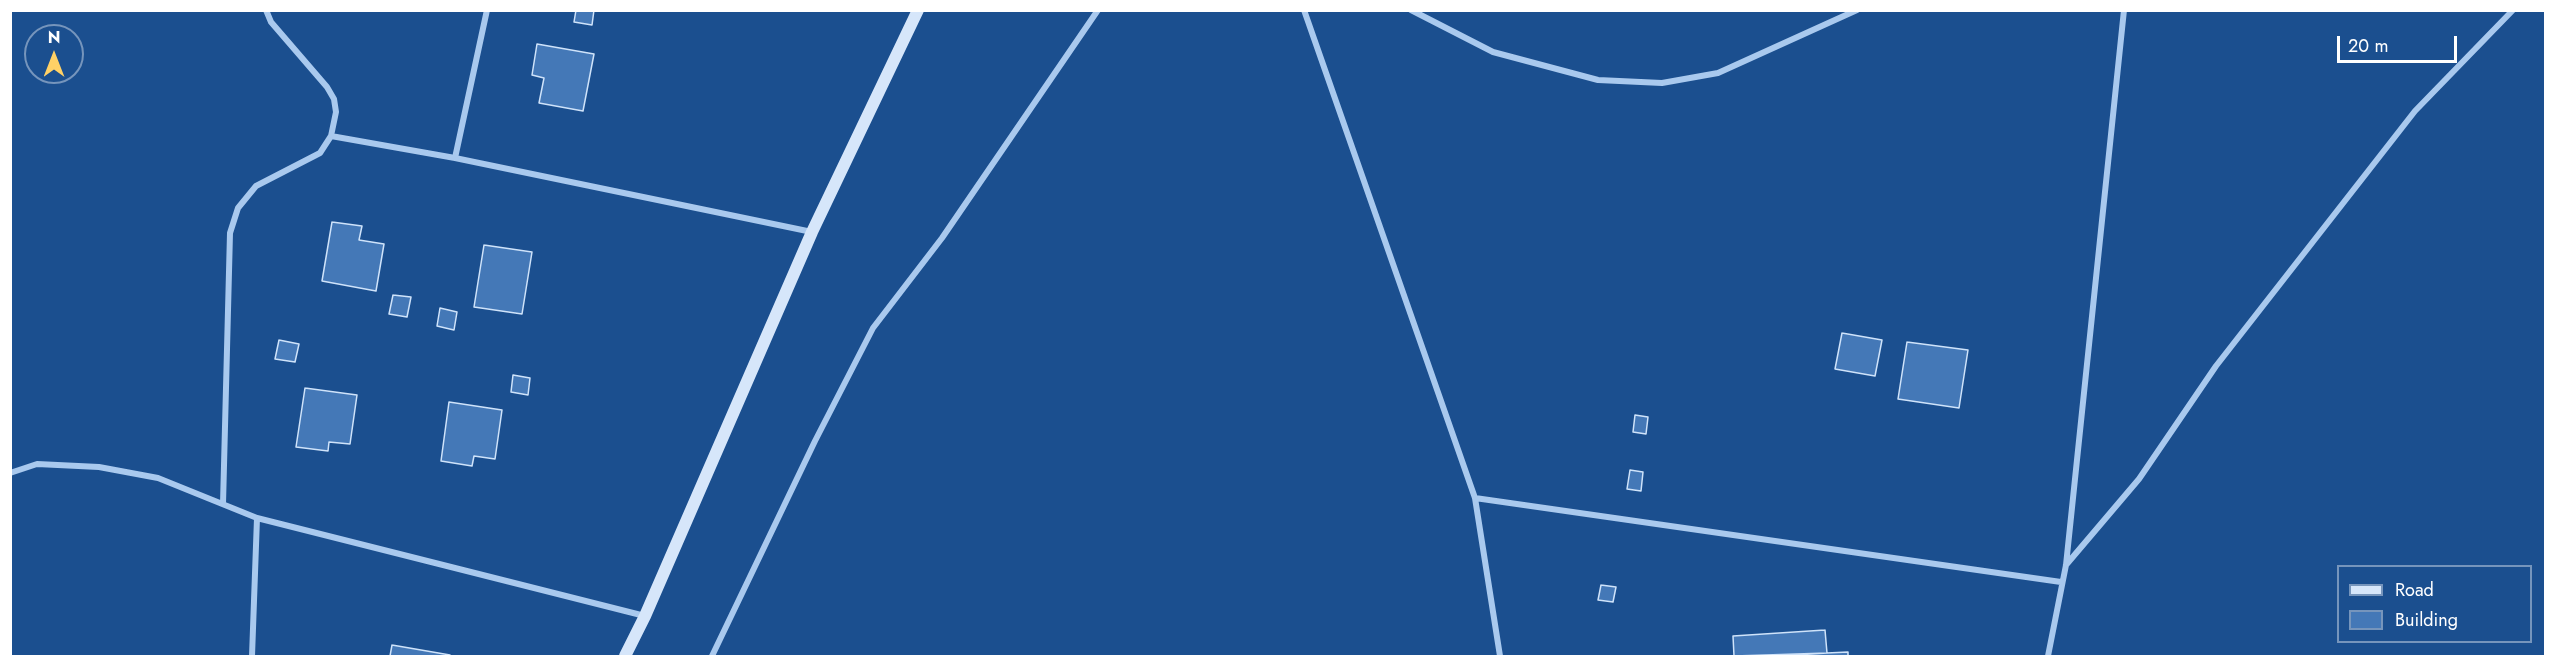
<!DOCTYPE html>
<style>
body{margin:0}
#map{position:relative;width:2556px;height:667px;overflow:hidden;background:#1b4f8f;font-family:Jost,sans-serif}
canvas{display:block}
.frame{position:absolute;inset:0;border:12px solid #fff;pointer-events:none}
.legend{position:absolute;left:2337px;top:565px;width:195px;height:78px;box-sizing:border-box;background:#1b4f8f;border:2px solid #7695bc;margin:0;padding:8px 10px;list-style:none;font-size:18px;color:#fff}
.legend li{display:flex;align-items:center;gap:12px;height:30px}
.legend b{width:30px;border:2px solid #7695bc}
.north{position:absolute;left:24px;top:24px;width:60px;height:60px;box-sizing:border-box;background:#1b4f8f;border:2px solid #7695bc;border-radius:50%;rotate:0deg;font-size:16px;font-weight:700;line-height:24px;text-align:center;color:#fff}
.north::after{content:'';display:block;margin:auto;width:21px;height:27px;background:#ffd166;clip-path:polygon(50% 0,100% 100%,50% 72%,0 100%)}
.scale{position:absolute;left:2337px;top:36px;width:120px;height:27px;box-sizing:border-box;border:3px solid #fff;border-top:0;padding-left:8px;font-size:18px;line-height:21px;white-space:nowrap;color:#fff;-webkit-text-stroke:4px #1b4f8f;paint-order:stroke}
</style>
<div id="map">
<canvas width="2556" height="667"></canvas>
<div class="frame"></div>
<ul class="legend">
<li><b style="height:8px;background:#d6e6fa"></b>Road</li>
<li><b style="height:16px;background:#4478b7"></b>Building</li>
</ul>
<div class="north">N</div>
<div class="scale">20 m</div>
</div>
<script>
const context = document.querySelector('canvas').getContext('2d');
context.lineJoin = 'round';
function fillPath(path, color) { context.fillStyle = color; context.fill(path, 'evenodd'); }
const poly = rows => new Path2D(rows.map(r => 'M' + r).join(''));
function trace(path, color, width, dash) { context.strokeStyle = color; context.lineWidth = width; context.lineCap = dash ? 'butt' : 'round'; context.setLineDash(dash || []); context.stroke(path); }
const building = poly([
 [576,10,594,10,592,25,574,22,576,10],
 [537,44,594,54,583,111,539,103,544,78,532,75,537,44],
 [332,222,362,226,359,240,384,244,376,291,322,281,332,222],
 [484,245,532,252,522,314,474,307,484,245],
 [393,295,411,297,407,317,389,314,393,295],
 [440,308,457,312,454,330,437,326,440,308],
 [1842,333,1882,340,1875,376,1835,369,1842,333],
 [279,340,299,344,295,362,275,359,279,340],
 [1907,342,1968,350,1959,408,1898,399,1907,342],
 [513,375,530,378,528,395,511,392,513,375],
 [305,388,357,395,350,444,329,442,328,451,296,447,305,388],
 [449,402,502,410,495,459,474,456,472,466,441,461,449,402],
 [1635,415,1648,417,1646,434,1633,432,1635,415],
 [1630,470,1643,472,1641,491,1627,489,1630,470],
 [1601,585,1616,587,1613,602,1598,600,1601,585],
 [1825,630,1827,653,1734,656,1733,636,1825,630],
 [392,645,450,655,450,656,390,656,392,645],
 [1848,652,1848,656,1780,656,1827,653,1848,652]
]);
const street = poly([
 [1304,10,1475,498,1500,656],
 [1411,10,1493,52,1598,80,1662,83,1718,73,1857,10],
 [331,136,455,158,812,232],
 [455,158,487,10],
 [10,473,37,464,99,467,158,478,257,518,645,616],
 [1475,498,2061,582],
 [223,504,230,233,238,208,256,186,320,153,331,136,336,112,334,99,327,87,271,22,266,10],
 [2066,565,2139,479,2216,366,2415,111,2513,10],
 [252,656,257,518],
 [712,656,815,441,873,328,942,238,1098,10],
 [2048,656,2066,565,2124,10]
]);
const secondary = poly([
 [625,656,645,616,812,232,918,10]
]);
fillPath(building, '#4478b7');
trace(building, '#cfe3fa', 1.5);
trace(street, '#a9c9ee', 6);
trace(secondary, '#d6e6fa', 12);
</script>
